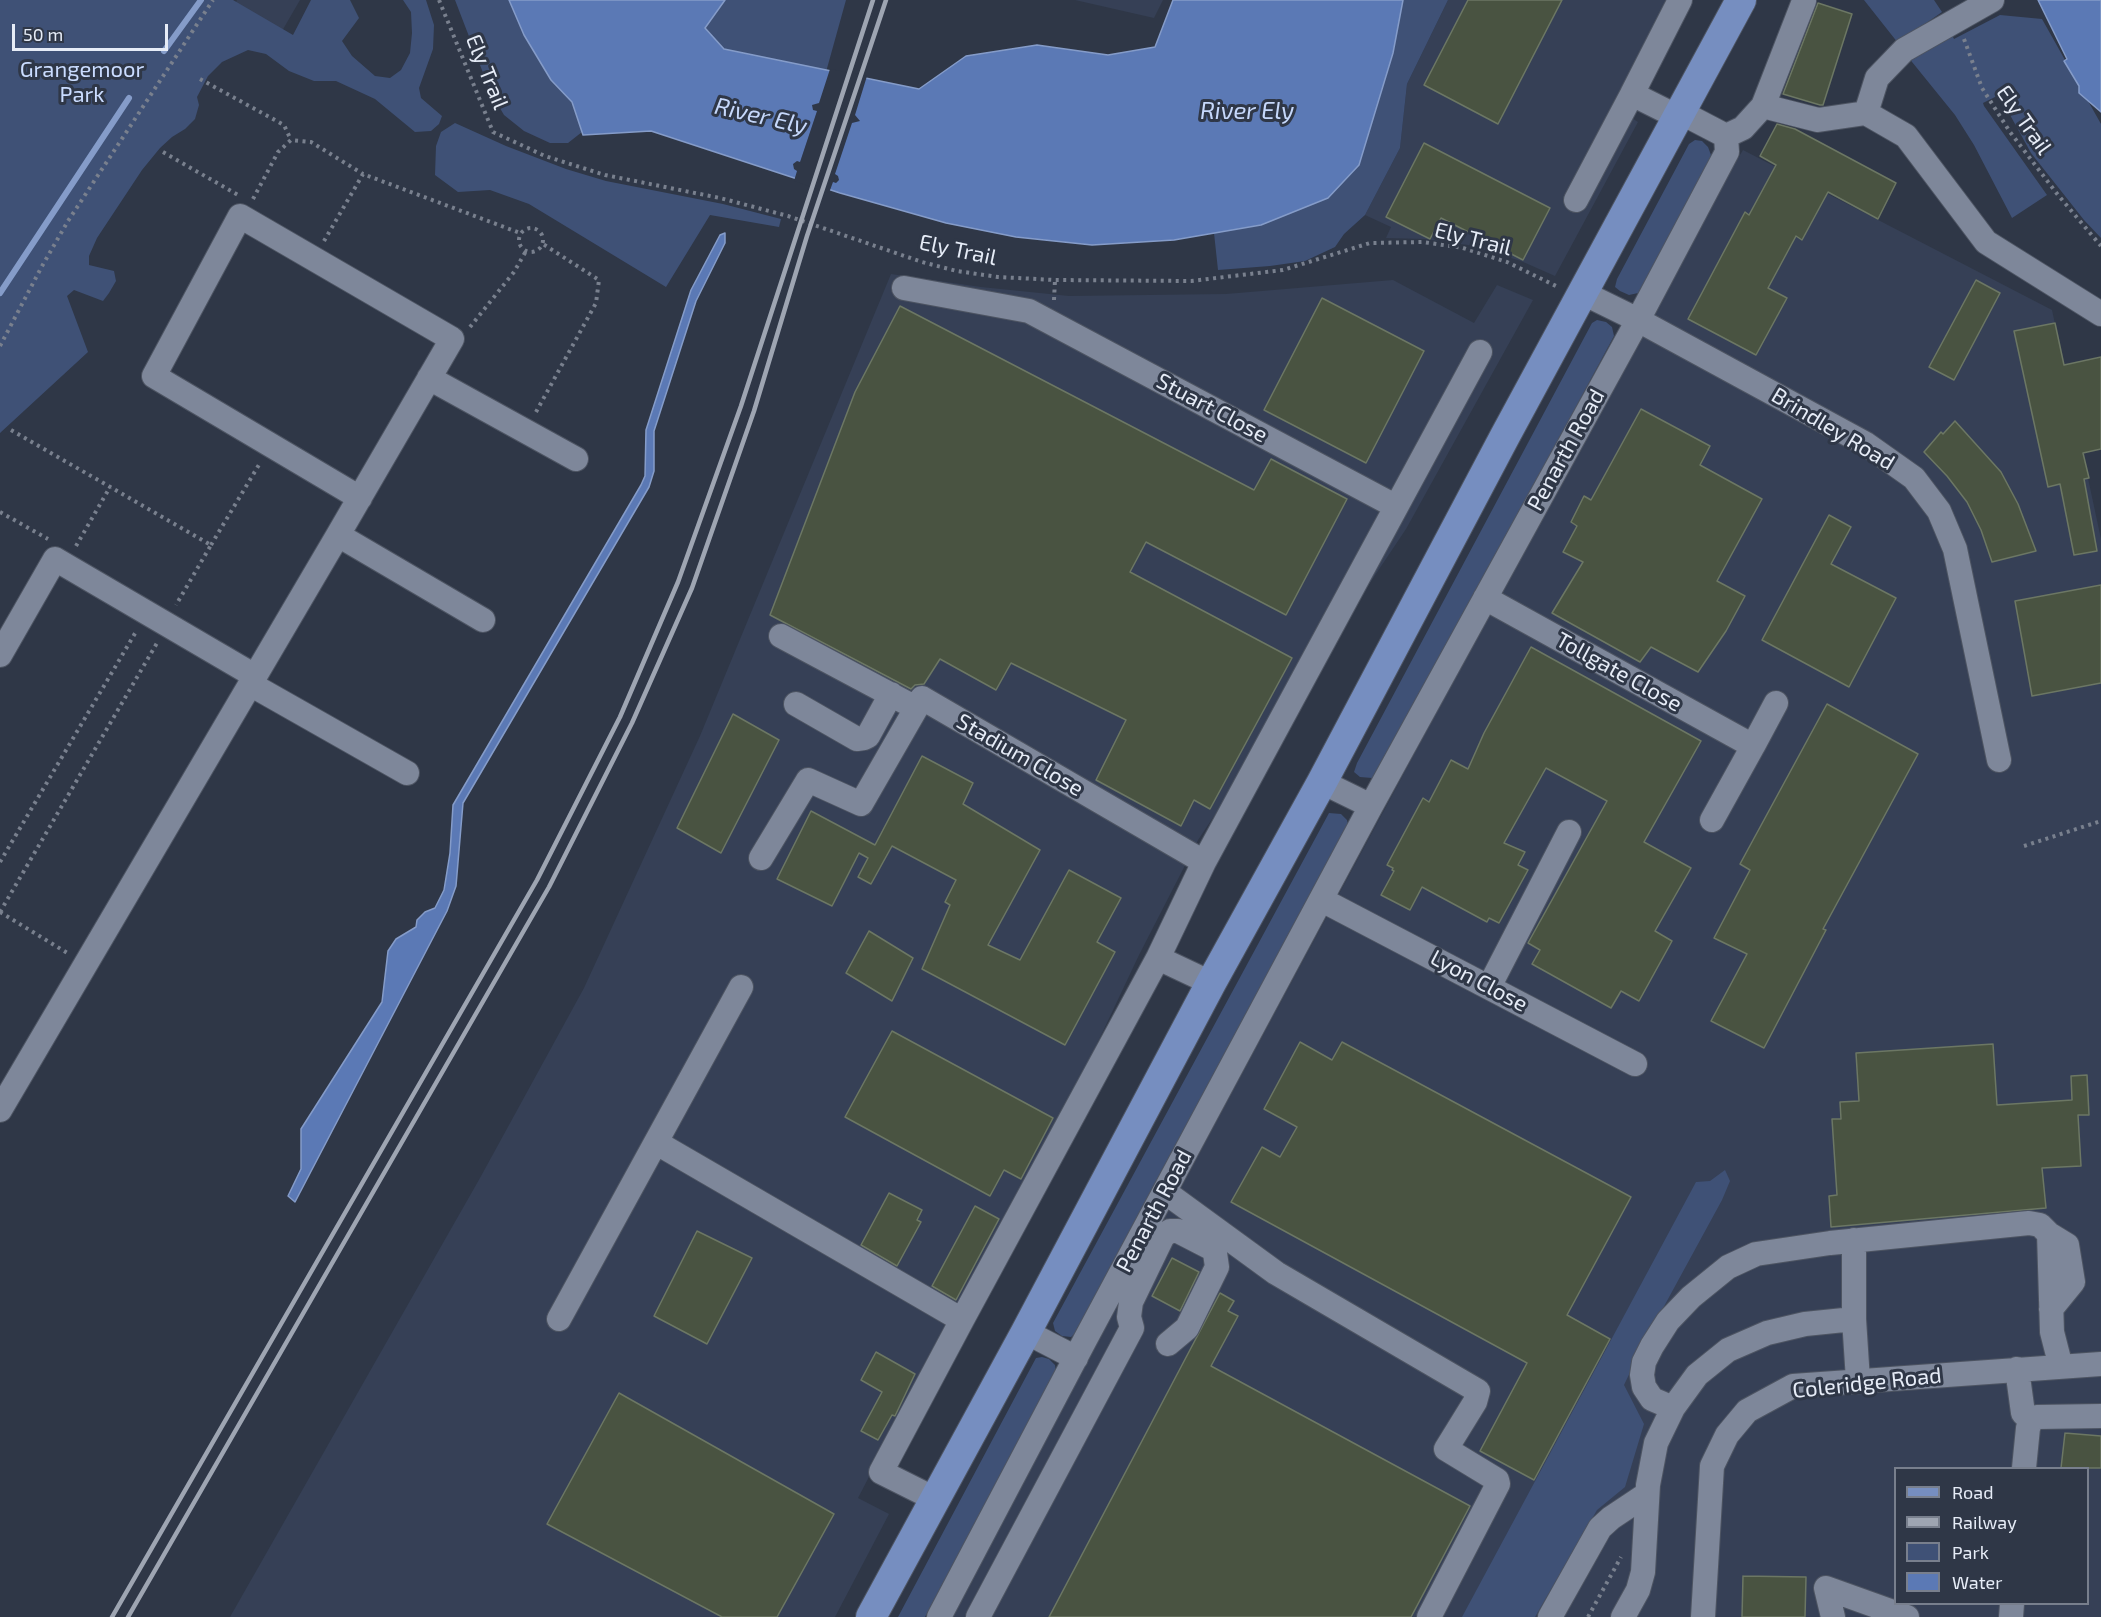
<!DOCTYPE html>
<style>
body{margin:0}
#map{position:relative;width:2101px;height:1617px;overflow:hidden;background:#2f3747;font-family:"Exo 2",sans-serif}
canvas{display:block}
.legend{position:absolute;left:1894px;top:1467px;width:195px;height:138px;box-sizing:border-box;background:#2f3747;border:2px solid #787f8d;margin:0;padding:8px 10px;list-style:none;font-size:18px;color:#e6ecf7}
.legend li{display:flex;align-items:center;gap:12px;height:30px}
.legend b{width:30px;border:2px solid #787f8d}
.scale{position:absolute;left:12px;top:24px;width:156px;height:27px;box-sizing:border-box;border:3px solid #e6ecf7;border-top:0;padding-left:8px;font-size:18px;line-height:21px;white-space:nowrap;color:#e6ecf7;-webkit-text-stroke:4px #2f3747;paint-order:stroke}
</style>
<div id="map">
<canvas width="2101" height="1617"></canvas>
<ul class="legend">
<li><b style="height:8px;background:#768ec0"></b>Road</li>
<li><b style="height:8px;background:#9ea5b2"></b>Railway</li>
<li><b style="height:16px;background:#3f5176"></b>Park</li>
<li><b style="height:16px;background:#5b79b5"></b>Water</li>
</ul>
<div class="scale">50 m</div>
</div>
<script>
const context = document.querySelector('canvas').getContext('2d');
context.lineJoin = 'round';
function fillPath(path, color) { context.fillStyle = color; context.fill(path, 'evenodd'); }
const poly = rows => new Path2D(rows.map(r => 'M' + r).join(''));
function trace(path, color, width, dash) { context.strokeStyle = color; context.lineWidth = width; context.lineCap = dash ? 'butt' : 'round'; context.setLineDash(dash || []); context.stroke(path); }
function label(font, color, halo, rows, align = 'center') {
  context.font = font + ' "Exo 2",sans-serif'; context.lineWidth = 6; context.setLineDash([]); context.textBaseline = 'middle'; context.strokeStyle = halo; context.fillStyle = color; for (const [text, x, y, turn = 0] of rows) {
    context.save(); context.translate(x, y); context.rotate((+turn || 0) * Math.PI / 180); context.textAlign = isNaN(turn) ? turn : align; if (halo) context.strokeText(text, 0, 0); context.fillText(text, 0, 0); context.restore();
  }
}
const built = poly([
 [237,0,300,0,282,31,235,4],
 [1075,0,1163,0,1154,18],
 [1448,0,1674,0,1618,109,1638,122,1555,276,1521,261,1468,245,1425,239,1386,238,1391,227,1365,215,1400,148,1407,84],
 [1743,150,2052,310,2101,539,2101,1617,947,1617,1142,1260,1705,214],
 [1896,1468,2088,1468,2088,1604,1896,1604],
 [891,274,981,287,1069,296,1226,294,1393,280,1474,323,1497,285,1533,300,1406,529,1198,840,1139,955,1088,1063,1003,1219,858,1498,889,1514,835,1617,230,1617,480,1178,584,988,700,736]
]);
const green = poly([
 [0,0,233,0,293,35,311,0,350,0,359,18,342,41,352,56,375,76,390,78,401,70,410,53,412,33,411,12,403,0,426,0,434,25,433,49,419,88,421,98,442,116,439,124,431,131,415,132,375,99,336,81,314,81,289,71,266,54,248,50,222,62,208,76,197,97,199,105,195,119,185,129,172,137,160,148,142,170,97,238,89,256,89,265,114,271,116,281,109,293,103,301,74,290,67,296,88,352,0,433],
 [455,0,512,0,571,93,582,132,568,143,550,143,524,131,504,115,490,91],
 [725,0,846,0,826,72,724,49,705,28],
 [1403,0,1448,0,1407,84,1400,148,1365,215,1344,234,1335,247,1305,261,1270,266,1218,270,1214,233,1261,225,1359,164,1393,53],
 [1864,0,1934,0,1942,12,1898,43],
 [2000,15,2042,19,2101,124,2101,238,2084,220,2031,153,1999,95,1983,103,1984,106,2047,195,2012,218,1974,145,1955,115,1908,57,1951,33,1954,39],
 [455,123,506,146,566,169,606,181,723,204,781,219,779,227,710,215,666,287,529,204,490,190,458,192,435,175,436,146,441,132],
 [1695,140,1702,141,1708,147,1711,155,1709,161,1644,285,1638,293,1629,295,1620,291,1615,287,1617,279,1689,144],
 [1597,320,1606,322,1612,327,1614,336,1379,774,1372,778,1360,777,1354,772,1357,763,1592,323],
 [1329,813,1341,814,1347,820,1349,830,1079,1330,1071,1337,1062,1336,1055,1331,1053,1323],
 [1725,1170,1730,1181,1722,1200,1644,1343,1624,1385,1644,1424,1625,1487,1597,1510,1535,1617,1462,1617,1696,1182,1710,1181],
 [1042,1357,1049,1359,1055,1365,1056,1372,925,1617,898,1617,1036,1358]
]);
const water = poly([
 [509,0,725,0,705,28,724,49,919,89,966,56,1037,45,1108,55,1155,47,1173,0,1403,0,1393,53,1359,165,1328,198,1261,225,1174,240,1092,245,1016,237,946,223,840,193,651,131,583,135,572,102,551,80,524,35,509,0],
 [2038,0,2101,0,2101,112,2079,93,2079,86,2064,61,2067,59,2038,0],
 [725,233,725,243,696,301,654,431,654,471,649,487,463,803,456,886,447,911,295,1202,288,1196,301,1169,301,1129,382,1002,388,951,396,939,416,927,417,920,425,912,435,908,444,890,450,853,453,805,641,485,645,476,646,430,691,290,720,235,725,233]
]);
const pier = poly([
 [830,69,867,76,855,115,860,121,852,123,835,174,838,176,839,180,836,183,833,182,829,193,794,181,797,171,794,169,793,164,797,161,800,162,817,111,813,110,812,105,819,103]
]);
const stream = poly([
 [164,51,201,0],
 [0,293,129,98]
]);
const building = poly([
 [1468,0,1562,0,1498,124,1424,85,1468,0],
 [1818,3,1852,14,1823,105,1820,105,1783,94,1818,3],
 [1777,124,1795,129,1896,183,1878,219,1828,192,1802,240,1796,236,1768,288,1787,298,1756,355,1688,319,1745,212,1749,215,1776,165,1760,156,1777,124],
 [1424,143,1550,208,1523,260,1441,218,1430,239,1386,217,1424,143],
 [1976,280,2000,293,1954,380,1929,367,1976,280],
 [1322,298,1424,351,1366,463,1264,410,1322,298],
 [900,306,1254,490,1271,459,1347,499,1286,615,1146,542,1130,572,1292,658,1210,809,1194,800,1181,826,1096,780,1126,720,1011,663,996,690,940,659,924,684,915,685,911,689,770,615,855,392,900,306],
 [2055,323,2064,365,2101,357,2101,449,2083,453,2089,478,2084,479,2097,551,2074,555,2060,484,2048,487,2014,331,2055,323],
 [1641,409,1710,446,1700,465,1762,499,1717,581,1745,596,1726,631,1698,672,1651,647,1640,662,1552,613,1583,562,1563,552,1577,526,1571,522,1584,496,1591,500,1641,409],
 [1955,421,2001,472,2018,504,2036,551,1992,562,1981,530,1967,502,1947,476,1924,452,1941,432,1943,434,1955,421],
 [1829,515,1851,527,1831,564,1896,598,1849,687,1762,640,1829,515],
 [2101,585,2101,683,2032,696,2015,601,2101,585],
 [1531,647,1701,741,1644,842,1691,868,1655,931,1672,941,1639,1001,1621,991,1611,1008,1532,964,1540,950,1528,943,1607,801,1546,768,1504,843,1525,852,1518,865,1528,870,1499,923,1489,918,1487,922,1422,887,1410,910,1381,895,1394,871,1392,870,1393,868,1387,865,1423,798,1429,802,1451,760,1468,769,1484,733,1531,647],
 [1827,704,1918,754,1823,929,1826,930,1764,1048,1711,1021,1747,954,1714,938,1750,870,1740,864,1827,704],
 [733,714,779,740,721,853,677,828,733,714],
 [922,756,973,783,963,804,1040,850,988,945,1020,960,1069,870,1121,898,1097,942,1115,952,1065,1045,922,969,950,905,945,902,956,880,892,846,871,884,858,877,868,858,859,853,832,906,777,879,811,811,875,845,922,756],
 [869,931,913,958,892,1001,846,973,869,931],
 [892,1031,1053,1118,1021,1179,1004,1170,990,1196,845,1117,892,1031],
 [1300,1042,1332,1060,1342,1042,1631,1197,1567,1315,1610,1339,1534,1480,1480,1451,1527,1363,1231,1202,1262,1147,1280,1157,1297,1127,1264,1109,1300,1042],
 [1993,1044,1997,1105,2072,1100,2071,1076,2087,1075,2089,1115,2078,1115,2081,1166,2042,1168,2046,1208,1831,1227,1829,1196,1837,1195,1832,1119,1841,1119,1840,1102,1859,1101,1856,1053,1993,1044],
 [889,1193,922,1210,917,1220,921,1222,897,1266,861,1245,889,1193],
 [975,1206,999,1219,956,1300,932,1286,975,1206],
 [697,1231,752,1258,707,1344,654,1316,697,1231],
 [1172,1258,1199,1272,1180,1311,1152,1296,1172,1258],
 [1220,1293,1234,1301,1228,1311,1238,1316,1211,1366,1470,1506,1411,1617,1049,1617,1220,1293],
 [876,1352,915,1374,895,1416,892,1415,878,1440,861,1431,882,1392,861,1380,876,1352],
 [619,1393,834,1514,777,1617,722,1617,547,1524,619,1393],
 [2065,1433,2101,1436,2101,1468,2061,1468,2065,1433],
 [1743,1576,1806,1577,1805,1617,1742,1617,1743,1576]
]);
const path = poly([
 [439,0,493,132,545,156,605,175,720,198,788,216,922,262,957,271,998,277,1055,280,1191,281,1283,270,1370,243,1423,242,1463,248,1507,262,1558,287],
 [1964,39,1982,88,2010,132,2058,195,2101,246],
 [200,79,284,125,291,140],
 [163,152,238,195],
 [253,199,278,152,291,140,311,142,363,174],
 '519 240a12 12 0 1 1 24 0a12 12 0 1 1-24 0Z',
 [324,241,363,174,520,233],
 [1054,300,1055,280],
 [470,327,514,272,526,251],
 [0,346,41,268,68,221,213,0],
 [536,412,596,303,599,280,543,244],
 [11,430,211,545,176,605],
 [0,512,48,539],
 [211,545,260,463],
 [76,546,110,487],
 [2024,846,2101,821],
 [0,862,137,630],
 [0,912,157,643],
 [0,912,69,954],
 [1588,1617,1621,1557]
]);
const minor = poly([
 [1763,106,1818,120,1866,113,1906,136,1986,242,2101,314],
 [1680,112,1726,136],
 [1866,113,1877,78,1904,50,1992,0],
 [1678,117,1632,94,1680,0],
 [1726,136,1743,128,1763,106,1804,1],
 [1576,200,1632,94],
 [904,288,1029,311,1395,506],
 [1583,293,1638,320,1866,444,1914,478,1939,511,1955,549,1999,760],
 [429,378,576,459],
 [338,535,483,620],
 [1485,598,1753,746,1776,703],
 [781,636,916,708],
 [0,655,55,559,255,676],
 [250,684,407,773],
 [796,704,857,739,864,738,868,736,891,694],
 [1322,782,1371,806],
 [1712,820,1753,746],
 [761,858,808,780,861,804,922,698,1204,862],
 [1322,900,1635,1064],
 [1158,958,1211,983],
 [1489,987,1569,832],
 [0,1110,338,535,452,339,240,216,154,376,360,498],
 [657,1143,962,1320],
 [1165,1192,1276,1273,1478,1391,1475,1402,1446,1449,1497,1480,1498,1484,1429,1617],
 [2049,1234,2067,1245,2073,1282,2051,1309],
 [559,1319,741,987],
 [1854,1319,1854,1240],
 [1026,1332,1076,1358],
 [2017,1369,2023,1413,2031,1421],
 [1673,1408,1652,1399,1644,1387,1642,1375,1644,1362,1652,1346,1668,1321,1691,1297,1728,1267,1756,1254,1830,1243,2029,1223,2040,1225,2049,1234,2052,1332,2061,1367],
 [2024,1468,2028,1428,2031,1421,2037,1417,2101,1416],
 [935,1499,881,1472,962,1320,1158,958,1204,862,1480,352],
 [939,1617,1085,1340,1371,806,1638,320,1727,152,1726,136],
 [978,1617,1132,1328,1129,1317,1131,1302,1163,1236,1170,1231,1178,1231,1211,1248,1215,1253,1217,1267,1187,1328,1168,1344],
 [1550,1617,1600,1528,1611,1518,1647,1494],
 [1623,1617,1638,1590,1643,1572,1648,1485,1656,1443,1673,1408,1697,1375,1728,1350,1767,1333,1805,1324,1854,1319,1858,1380],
 [1703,1617,1712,1466,1727,1435,1747,1411,1793,1386,2101,1364],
 [1833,1617,1826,1588,1907,1617],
 [2011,1617,2012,1604]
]);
const major = poly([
 [871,1617,1026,1332,1211,983,1322,782,1505,436,1741,0]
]);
const rail = poly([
 [112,1617,537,880,620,717,678,582,741,406,873,0],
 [128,1617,549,887,632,723,692,588,754,411,807,236,886,0]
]);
const parkNames = [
 ["Grangemoor",82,70],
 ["Park",82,95]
];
const streetNames = [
 ["Ely Trail",487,72,68],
 ["Ely Trail",2024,120,55],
 ["Ely Trail",1473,239,14],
 ["Ely Trail",958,250,12],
 ["Stuart Close",1212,408,28],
 ["Brindley Road",1833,429,31],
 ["Penarth Road",1566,450,-61],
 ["Tollgate Close",1619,672,29],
 ["Stadium Close",1020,755,30],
 ["Lyon Close",1479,981,28],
 ["Penarth Road",1154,1211,-62],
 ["Coleridge Road",1867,1383,-6]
];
const waterNames = [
 ["River Ely",1247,111],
 ["River Ely",761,116,13]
];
fillPath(built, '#364056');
fillPath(green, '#3f5176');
fillPath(water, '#5b79b5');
trace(water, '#859cc9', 1.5);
fillPath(pier, '#2f3747');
trace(stream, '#859cc9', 6);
fillPath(building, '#495341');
trace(building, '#6c7764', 1.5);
trace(minor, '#4d5462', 26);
trace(major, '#4d5462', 32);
trace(path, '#79808e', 4, [3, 4.5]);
trace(minor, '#7e879a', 24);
trace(major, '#768ec0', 30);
trace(rail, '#9ea5b2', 4.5);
label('22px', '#cadcff', '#2f3747', parkNames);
label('22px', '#e6ecf7', '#2f3747', streetNames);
label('italic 24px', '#c6d8fb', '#2f3747', waterNames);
</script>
